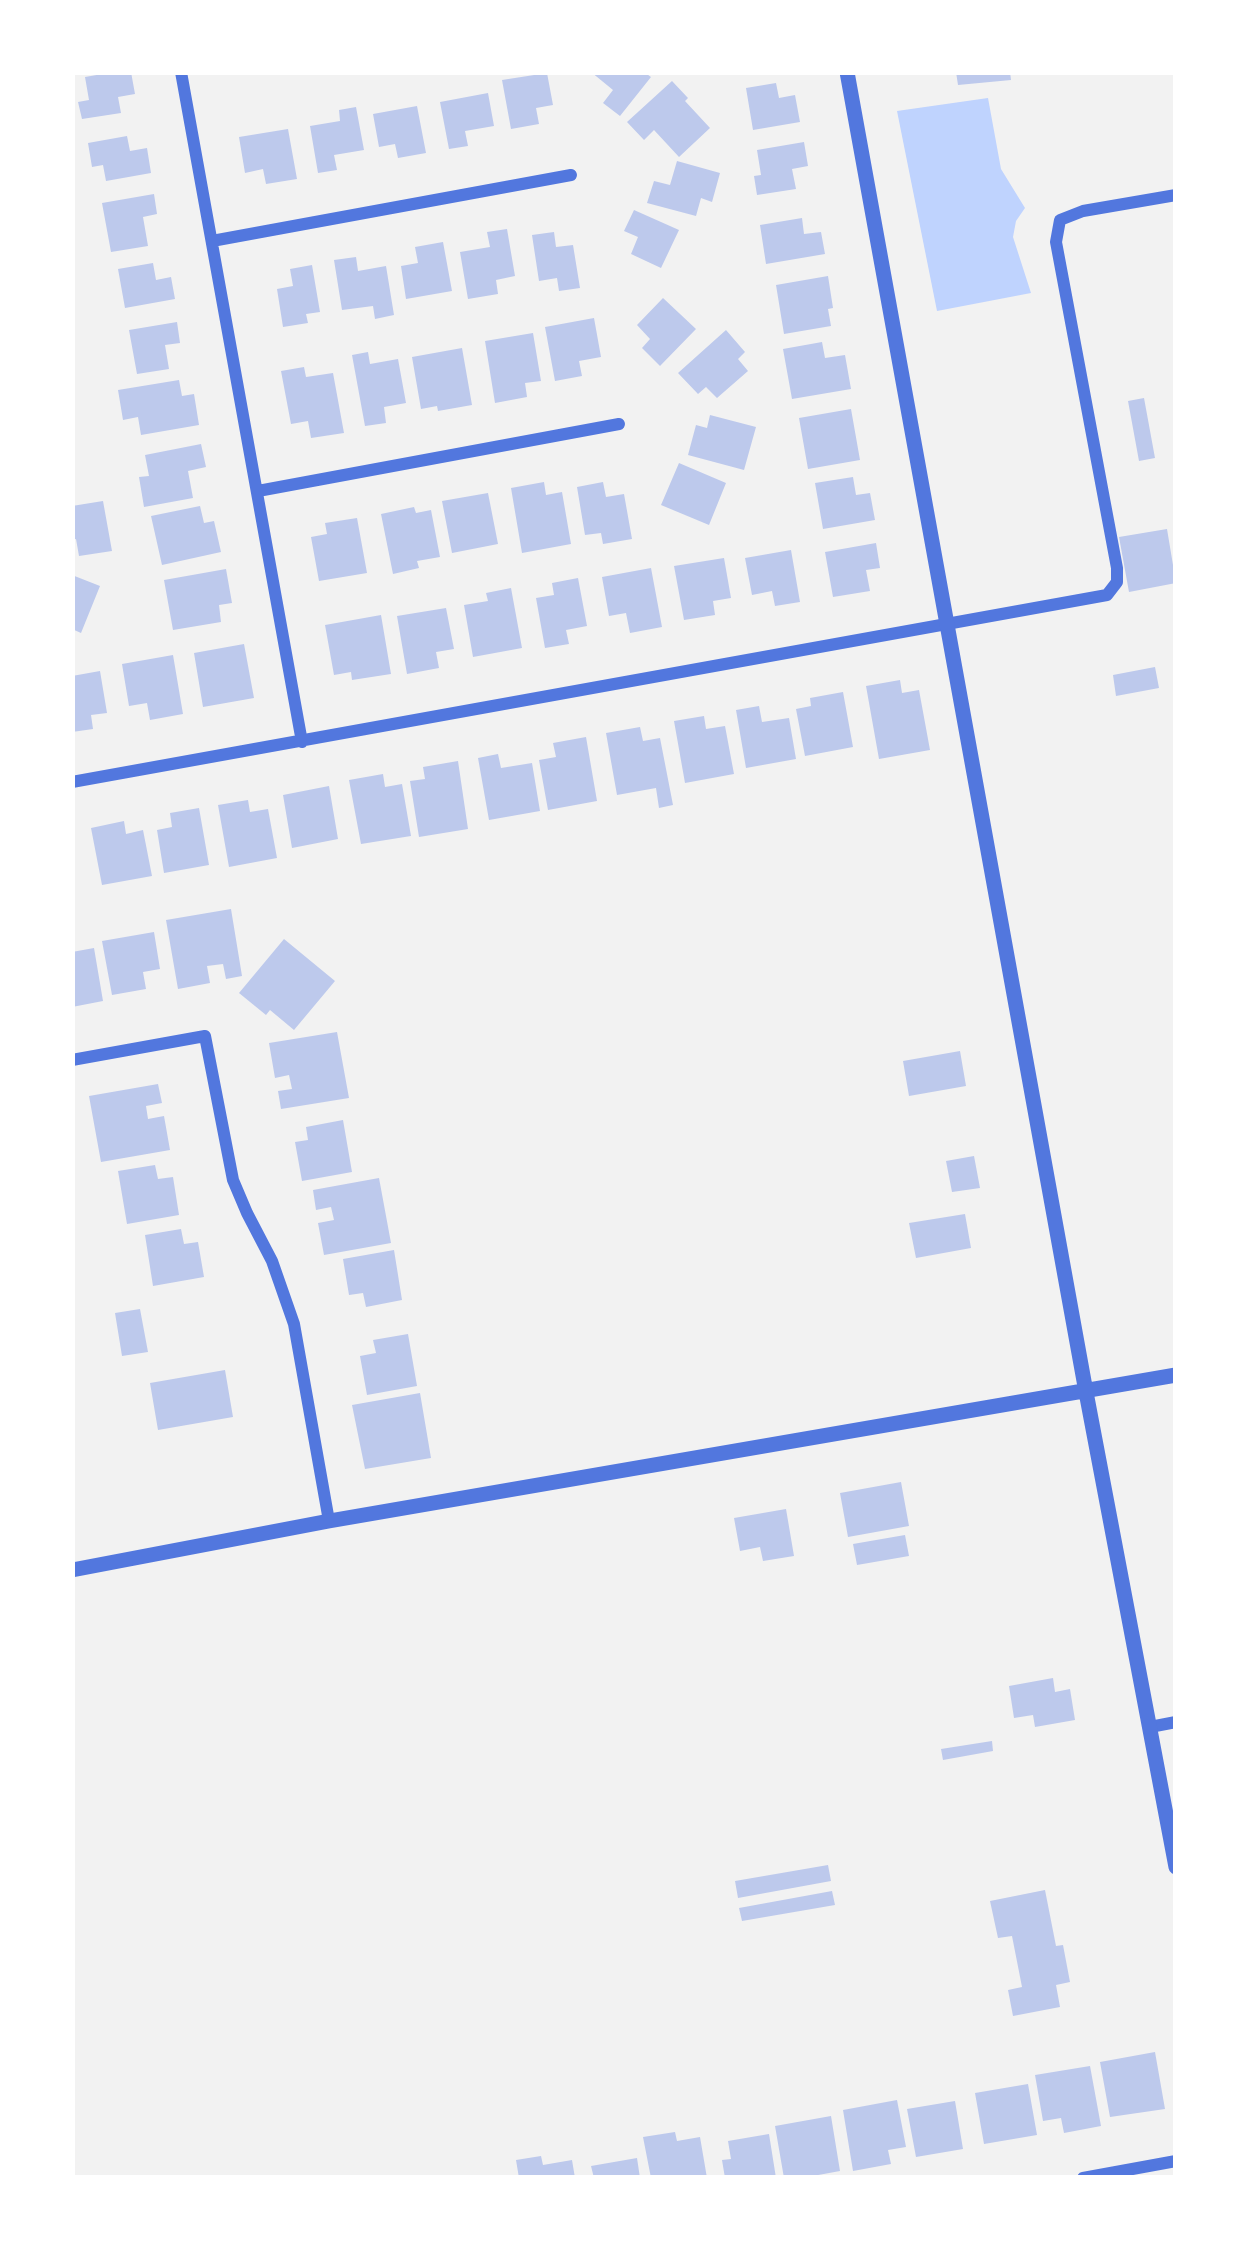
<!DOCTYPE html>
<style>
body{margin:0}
#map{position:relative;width:1248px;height:2250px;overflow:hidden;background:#f2f2f2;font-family:Manrope,sans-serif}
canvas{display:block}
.frame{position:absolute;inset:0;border:75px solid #fff;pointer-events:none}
</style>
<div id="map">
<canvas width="1248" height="2250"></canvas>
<div class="frame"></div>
</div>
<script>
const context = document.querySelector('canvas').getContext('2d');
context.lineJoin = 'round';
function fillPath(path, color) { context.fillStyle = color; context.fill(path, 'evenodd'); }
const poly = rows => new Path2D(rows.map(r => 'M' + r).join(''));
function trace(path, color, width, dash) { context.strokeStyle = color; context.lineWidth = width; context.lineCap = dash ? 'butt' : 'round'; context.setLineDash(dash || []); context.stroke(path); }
const water = poly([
 [988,98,1001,169,1025,208,1016,221,1013,237,1031,293,937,311,897,111]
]);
const building = poly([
 [114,72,131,72,135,94,118,97,121,113,82,119,78,102,89,100,85,77],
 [591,72,644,72,651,77,620,116,603,103,613,90],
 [956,72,1010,72,1011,80,958,85],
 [547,73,553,105,536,108,539,124,511,129,502,80],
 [672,81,688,98,685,101,710,128,679,157,654,130,644,140,627,122],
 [776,83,779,98,795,95,800,122,753,130,746,88],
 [488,93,494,126,465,131,468,146,449,149,440,102],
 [417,106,426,153,398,158,395,144,379,147,373,114],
 [356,107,364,150,334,155,337,170,318,173,310,126,340,121,339,110],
 [288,129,297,179,266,184,263,169,245,173,239,137],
 [127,136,130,151,147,148,151,173,106,181,103,165,92,167,88,143],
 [804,142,808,166,792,169,796,189,757,195,754,176,761,175,757,150],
 [677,161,720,173,712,202,701,198,696,216,647,203,654,181,670,185],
 [154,194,157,214,143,217,148,246,111,252,102,203],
 [634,210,679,230,661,268,631,254,638,237,624,231],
 [802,218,804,234,821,232,825,254,766,264,760,225],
 [507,229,515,276,496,280,498,294,468,299,460,252,490,247,487,232],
 [554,232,556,247,573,245,580,288,559,291,557,278,539,281,532,235],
 [443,242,452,291,406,299,401,266,418,263,415,247],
 [356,257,358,271,386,266,394,315,375,319,373,306,342,310,334,260],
 [153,263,156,280,171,277,175,299,125,308,118,269],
 [312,265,320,312,306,314,308,323,283,327,277,289,293,286,290,269],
 [828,276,833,308,828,309,831,326,784,334,776,285],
 [663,298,696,329,660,366,642,348,650,339,637,325],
 [594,318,601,357,579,361,582,376,555,381,545,327],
 [177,322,180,343,165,345,169,369,137,374,129,330],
 [726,330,745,352,738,359,748,371,717,398,706,387,698,394,678,373],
 [533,333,541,381,525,383,527,397,495,403,485,341],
 [822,342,825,358,845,355,851,389,792,399,783,349],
 [462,348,472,405,438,411,437,406,421,409,412,357],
 [368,352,370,364,398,359,406,403,384,407,386,423,365,426,352,355],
 [304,367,306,377,333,373,344,433,311,438,308,421,291,424,281,371],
 [179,380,182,396,194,394,199,425,141,435,138,417,123,420,118,390],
 [1144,398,1155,458,1139,461,1128,401],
 [851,409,860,460,808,469,799,418],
 [710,415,756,427,744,470,688,455,696,425,707,428],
 [201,444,206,467,188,471,193,498,144,507,139,477,149,476,145,455],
 [679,463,726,483,709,525,661,505],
 [853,477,856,495,870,493,875,520,823,529,815,483],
 [544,482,546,495,562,492,571,544,522,553,511,488],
 [603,482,606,497,624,494,632,539,603,544,601,533,585,535,577,487],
 [488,493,498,544,452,553,442,501],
 [103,501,112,551,79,556,76,539,72,540,72,506],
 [200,506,204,523,214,521,221,552,162,565,151,516],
 [414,507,416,513,431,510,440,557,417,561,419,568,393,574,381,514],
 [357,518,367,573,319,581,311,537,327,534,325,523],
 [1167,529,1176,583,1129,592,1119,537],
 [876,543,880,568,866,570,870,591,833,597,825,552],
 [791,550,800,602,775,606,772,591,752,595,745,558],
 [724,558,731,598,713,601,715,615,684,620,674,566],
 [651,568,662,627,630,633,626,613,609,616,602,577],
 [226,569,232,603,219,605,221,622,173,630,164,580],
 [72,575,100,586,81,633,72,629],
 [578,578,587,626,566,630,569,644,545,648,536,598,554,595,552,583],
 [511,588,522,648,473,657,464,605,488,601,486,593],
 [446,608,454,649,436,652,439,668,407,674,397,616],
 [381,615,391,674,352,680,351,672,334,675,325,625],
 [244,644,254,698,203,707,194,653],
 [173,655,183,714,150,720,147,703,129,706,122,664],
 [1155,667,1159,688,1116,696,1113,675],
 [100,671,107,713,91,715,93,729,72,732,72,676],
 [900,680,902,693,919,690,930,750,879,759,866,686],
 [843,692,853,747,805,756,796,709,811,706,810,698],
 [759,706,762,722,789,718,796,759,746,768,736,710],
 [704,716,706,729,725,726,734,774,685,783,674,721],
 [640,727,643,741,660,738,673,805,659,808,656,788,617,795,606,733],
 [586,737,597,801,548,810,539,760,556,757,553,743],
 [498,754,501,768,532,763,540,811,489,820,478,758],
 [458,761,468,829,419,837,410,781,425,779,423,767],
 [383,774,385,787,402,784,411,836,361,844,349,780],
 [329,786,338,839,292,848,283,795],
 [248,800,250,812,268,809,277,858,229,867,218,805],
 [199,808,209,865,164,873,157,830,172,827,170,813],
 [124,821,126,834,143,830,152,876,102,885,91,828],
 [231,909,242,976,226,979,223,964,207,966,210,983,178,989,166,920],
 [154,932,160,969,143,972,146,989,112,995,102,941],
 [284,939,335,981,294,1030,270,1010,266,1015,239,993],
 [94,948,103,1001,72,1007,72,952],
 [337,1032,349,1098,281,1109,278,1091,292,1089,289,1075,275,1078,269,1043],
 [960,1051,966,1086,909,1096,903,1061],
 [158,1084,162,1103,146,1106,148,1119,164,1116,170,1150,101,1162,89,1096],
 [343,1120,352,1172,302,1181,295,1142,308,1140,306,1127],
 [974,1156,980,1188,952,1192,946,1161],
 [155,1165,158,1179,173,1177,179,1215,127,1224,118,1171],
 [379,1178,391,1243,324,1255,318,1223,334,1220,331,1207,316,1210,313,1190],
 [965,1214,971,1248,916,1258,909,1223],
 [181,1229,184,1244,198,1242,204,1277,153,1286,145,1235],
 [394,1250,402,1300,366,1307,363,1293,349,1295,343,1259],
 [140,1309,148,1352,122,1356,115,1313],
 [408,1334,417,1386,367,1395,360,1356,376,1353,373,1340],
 [225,1370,233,1417,158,1430,150,1383],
 [420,1393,431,1458,365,1469,352,1405],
 [901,1482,909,1526,848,1537,840,1493],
 [786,1509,794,1556,763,1561,760,1547,740,1551,734,1518],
 [905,1535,909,1556,857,1565,853,1544],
 [1053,1678,1055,1692,1070,1689,1075,1720,1035,1727,1033,1715,1014,1718,1009,1686],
 [992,1741,993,1751,943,1760,941,1749],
 [828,1865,831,1881,738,1898,735,1881],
 [1045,1890,1056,1946,1063,1945,1070,1982,1056,1985,1060,2007,1013,2016,1008,1990,1022,1987,1012,1936,998,1938,990,1901],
 [832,1891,835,1905,742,1921,739,1908],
 [1155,2052,1165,2109,1110,2117,1100,2062],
 [1090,2066,1101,2126,1064,2133,1061,2118,1043,2121,1035,2075],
 [1028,2084,1037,2135,984,2144,975,2093],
 [897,2100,906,2147,888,2150,891,2164,853,2171,843,2110],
 [955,2101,963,2149,916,2157,907,2109],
 [831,2116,840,2171,802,2178,784,2178,775,2126],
 [675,2132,677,2141,700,2137,707,2178,651,2178,643,2137],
 [769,2134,776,2178,725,2178,722,2160,731,2159,728,2141],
 [541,2156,543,2165,572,2160,575,2178,519,2178,516,2160],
 [637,2158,640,2178,594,2178,591,2166]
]);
const minor = poly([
 [181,72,302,742],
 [212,241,571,175],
 [258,491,619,424],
 [72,782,1107,595,1117,582,1117,568,1056,242,1060,220,1083,211,1176,195],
 [72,1060,205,1036,233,1180,247,1213,272,1261,294,1324,329,1521],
 [1150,1727,1176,1722],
 [1083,2178,1176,2161]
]);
const tertiary = poly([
 [847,72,1086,1392,1176,1867],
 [72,1570,329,1521,1176,1375]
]);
fillPath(water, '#bfd3fe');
fillPath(building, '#bdc9ec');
trace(minor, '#5277de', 12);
trace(tertiary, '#5277de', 15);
</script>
